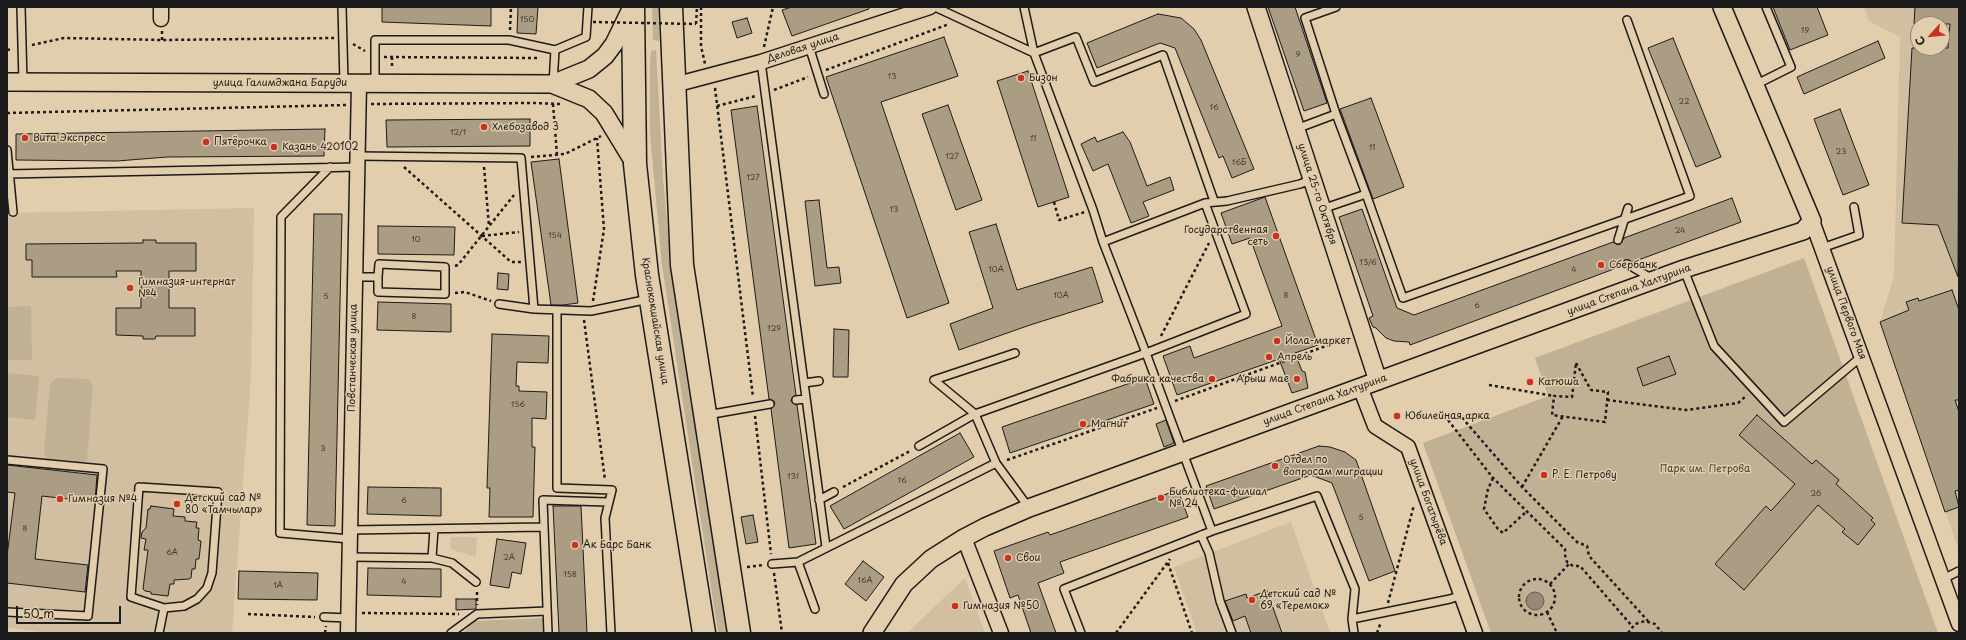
<!DOCTYPE html>
<meta charset="utf-8">
<style>
body{margin:0}
#map{position:relative;width:1966px;height:640px;overflow:hidden;background:#e2cdac;font-family:"Playpen Sans",sans-serif}
canvas{display:block}
.frame{position:absolute;inset:0;border:8px solid #1c1c1c;pointer-events:none}
.north{position:absolute;left:1910px;top:16px;width:40px;height:40px;box-sizing:border-box;background:#e2cdac;border:1px solid #938672;border-radius:50%;rotate:243deg;font-size:11px;font-weight:700;line-height:16px;text-align:center;color:#1c1c1c}
.north::after{content:'';display:block;margin:auto;width:14px;height:18px;background:#c8321e;clip-path:polygon(50% 0,100% 100%,50% 72%,0 100%)}
.scale{position:absolute;left:16px;top:606px;width:105px;height:18px;box-sizing:border-box;border:2px solid #1c1c1c;border-top:0;padding-left:5px;font-size:12px;line-height:14px;white-space:nowrap;color:#1c1c1c;-webkit-text-stroke:3px #e2cdac;paint-order:stroke}
</style>
<div id="map">
<canvas width="1966" height="640"></canvas>
<div class="frame"></div>
<div class="north">С</div>
<div class="scale">50 m</div>
</div>
<script>
const context = document.querySelector('canvas').getContext('2d');
context.lineJoin = 'round';
function fillPath(path, color) { context.fillStyle = color; context.fill(path, 'evenodd'); }
const poly = rows => new Path2D(rows.map(r => 'M' + r).join(''));
function trace(path, color, width, dash) { context.strokeStyle = color; context.lineWidth = width; context.lineCap = dash ? 'butt' : 'round'; context.setLineDash(dash || []); context.stroke(path); }
function label(font, color, halo, rows, align = 'center') {
  context.font = font + ' "Playpen Sans",sans-serif'; context.lineWidth = 3; context.setLineDash([]); context.textBaseline = 'middle'; context.strokeStyle = halo; context.fillStyle = color; for (const [text, x, y, turn = 0] of rows) {
    context.save(); context.translate(x, y); context.rotate((+turn || 0) * Math.PI / 180); context.textAlign = isNaN(turn) ? turn : align; if (halo) context.strokeText(text, 0, 0); context.fillText(text, 0, 0); context.restore();
  }
}
const built = poly([
 [1864,7,1959,7,1959,551,1880,322,1894,276,1900,37,1869,21],
 [1918,24,1942,24,1942,48,1918,48],
 [254,208,251,376,232,633,46,633,7,627,7,213],
 [1291,522,1330,633,1197,633,1174,567],
 [451,537,477,537,476,557,450,549],
 [965,578,985,633,907,633]
]);
const green = poly([
 [652,7,659,7,659,41,653,40],
 [656,50,663,178,671,264,729,633,718,633,662,265,650,134,650,60,651,51],
 [1804,258,1938,633,1491,633,1423,443,1548,396,1535,358],
 [31,306,32,360,7,360,7,307],
 [7,373,39,376,35,420,7,417],
 [57,378,88,379,93,385,87,460,79,465,51,463,44,454,50,384],
 [543,618,543,633,463,633,473,621]
]);
const water = poly([
 '1526 601a9 9 0 1 1 18 0a9 9 0 1 1-18 0Z'
]);
const building = poly([
 [382,7,491,7,491,26,382,22,382,7],
 [518,7,538,7,536,34,517,33,518,7],
 [792,7,869,7,869,9,792,36,782,10,792,7],
 [1268,7,1295,7,1327,103,1304,111,1268,7],
 [1773,7,1817,7,1828,35,1790,50,1773,7],
 [1915,7,1959,7,1958,277,1938,225,1902,223,1912,48,1948,48,1950,24,1914,24,1915,7],
 [1158,14,1181,18,1194,29,1201,40,1254,169,1232,178,1223,156,1219,158,1175,48,1160,43,1097,68,1087,43,1158,14],
 [747,18,752,33,737,38,732,22,747,18],
 [944,37,958,76,881,102,949,303,907,318,826,77,944,37],
 [1673,38,1721,157,1696,167,1648,48,1673,38],
 [1878,41,1885,58,1804,94,1797,77,1878,41],
 [1028,71,1069,197,1038,207,997,81,1028,71],
 [1371,98,1404,187,1373,199,1340,109,1371,98],
 [948,105,982,200,956,210,922,114,948,105],
 [757,106,796,395,792,398,791,401,794,404,797,405,816,544,789,548,771,409,775,404,774,401,769,399,731,110,757,106],
 [1840,109,1869,185,1843,195,1814,119,1840,109],
 [530,119,530,146,387,147,386,120,530,119],
 [325,129,324,156,167,157,117,161,16,160,16,134,325,129],
 [1123,132,1130,142,1147,186,1170,177,1174,190,1143,202,1149,216,1131,223,1108,164,1093,171,1081,144,1095,137,1097,142,1123,132],
 [559,159,578,303,563,305,551,305,531,162,559,159],
 [1265,197,1318,345,1295,353,1302,371,1305,372,1308,388,1292,393,1279,359,1177,395,1163,356,1190,346,1194,358,1282,326,1250,238,1232,244,1221,213,1265,197],
 [1732,198,1741,222,1633,262,1625,260,1622,266,1410,345,1409,342,1394,341,1386,338,1376,328,1373,327,1369,318,1373,316,1339,217,1362,209,1397,308,1414,315,1613,242,1619,245,1624,238,1732,198],
 [819,200,827,268,839,267,841,283,815,286,805,201,819,200],
 [314,214,342,214,335,526,307,525,314,214],
 [996,224,1017,290,1092,267,1103,302,1030,325,959,350,950,324,993,308,969,232,996,224],
 [378,226,455,227,454,255,378,254,378,226],
 [143,240,156,240,156,243,196,243,196,271,169,271,169,308,195,308,195,336,156,336,155,339,143,339,143,336,116,335,116,308,141,308,141,271,116,271,117,277,32,277,32,260,26,260,26,244,143,243,143,240],
 [498,273,509,274,508,290,497,289,498,273],
 [1952,290,1959,310,1959,400,1955,400,1959,412,1959,490,1955,491,1959,507,1945,512,1880,322,1909,310,1906,302,1918,298,1919,301,1952,290],
 [378,302,451,304,451,332,377,330,378,302],
 [834,329,849,330,848,377,833,377,834,329],
 [492,334,549,336,548,363,517,362,516,386,519,386,519,391,547,392,546,419,532,418,532,447,535,447,533,517,489,517,490,488,487,488,492,334],
 [1669,356,1676,374,1643,386,1637,368,1669,356],
 [1145,378,1154,404,1010,453,1002,427,1145,378],
 [1757,415,1812,464,1816,460,1839,480,1836,484,1873,518,1871,520,1875,524,1858,545,1842,532,1845,529,1818,505,1744,590,1715,564,1766,506,1771,511,1795,484,1739,435,1757,415],
 [1166,420,1174,443,1164,447,1156,424,1166,420],
 [960,433,974,457,844,529,830,506,960,433],
 [1319,446,1330,447,1345,452,1356,460,1395,571,1369,581,1332,483,1311,475,1214,509,1206,486,1319,446],
 [7,465,97,475,95,502,42,496,35,559,88,565,85,592,7,583,7,556,15,493,7,492,7,465],
 [368,487,441,488,441,516,367,514,368,487],
 [1178,490,1188,517,1060,562,1064,573,1038,583,1056,633,1031,633,1018,595,1010,598,994,551,1048,532,1050,535,1178,490],
 [151,506,174,509,173,516,185,517,185,521,197,522,196,528,199,528,198,540,201,541,199,559,196,559,195,569,192,569,191,578,189,579,174,580,174,584,170,584,168,596,151,594,151,592,145,591,143,589,148,550,144,550,146,539,141,538,142,532,146,528,148,509,150,509,151,506],
 [553,506,581,506,587,633,559,633,553,506],
 [753,515,758,542,746,544,741,517,753,515],
 [497,539,526,543,521,574,512,572,509,588,490,585,497,539],
 [863,561,884,577,866,601,845,584,863,561],
 [368,568,441,569,441,597,367,595,368,568],
 [239,571,318,573,317,600,238,599,239,571],
 [1267,591,1282,633,1251,633,1245,616,1233,621,1225,601,1246,594,1247,598,1267,591],
 [456,599,476,599,476,609,456,610,456,599]
]);
const path = poly([
 [701,7,701,46,705,64],
 [696,24,697,7],
 [510,30,511,7],
 [162,31,162,40],
 [353,44,365,51],
 [32,45,64,38,162,40,334,38],
 [764,47,773,7],
 [7,50,13,49],
 [384,57,537,58],
 [392,57,392,68],
 [826,70,949,24],
 [715,88,753,397],
 [774,90,808,77],
 [371,104,534,103,560,104],
 [553,104,557,155],
 [717,106,756,96],
 [7,113,346,105],
 [531,157,565,154,601,136],
 [404,167,511,262,521,262],
 [484,167,489,226],
 [1054,202,1059,220,1085,212],
 [482,236,519,232],
 [455,266,458,265,514,195],
 [455,293,465,292,491,301],
 [593,301,604,229,597,138],
 [584,320,605,480],
 [1161,336,1209,243],
 [1576,363,1591,390,1608,392,1605,422,1552,415,1554,396,1572,397,1576,363],
 [1489,385,1554,396],
 [1607,400,1686,410,1738,403,1747,395],
 [1175,401,1348,338],
 [1458,413,1522,487,1577,542,1587,546,1589,556,1648,621],
 [755,416,771,554],
 [1448,420,1493,478,1565,549,1565,555,1567,562,1573,566,1580,566,1632,626],
 [1007,460,1157,408],
 [1493,478,1488,489,1484,509,1498,529,1503,533,1526,512],
 [843,487,910,451],
 [1522,487,1563,416],
 [1168,563,1192,633],
 [747,567,764,565],
 [774,573,782,633],
 '1519 597a18 18 0 1 1 36 0a18 18 0 1 1-36 0Z',
 [1550,584,1569,564],
 [477,592,477,605],
 [1388,603,1414,505],
 [1547,612,1557,633],
 [362,613,459,614],
 [248,614,315,617],
 [325,633,326,626],
 [1116,633,1170,559],
 [1377,633,1381,622],
 [1628,633,1635,624,1645,621,1655,624,1662,633]
]);
const service = poly([
 [21,7,23,82],
 [342,7,344,83],
 [935,7,1034,53,1093,210,1103,242],
 [1024,7,1034,53,1076,37,1094,82,1163,55,1214,201],
 [809,46,824,94],
 [761,62,826,547],
 [375,84,375,40,509,40,555,50],
 [553,84,555,50,586,37,588,7],
 [1755,85,1791,67,1766,7],
 [1336,114,1305,18,1336,7],
 [1296,129,1336,114,1366,194,1322,209],
 [7,150,13,212],
 [358,156,521,158,534,309,499,304],
 [330,167,281,217,280,533,350,539],
 [7,174,357,167],
 [1366,194,1403,298,1690,196,1627,20],
 [1618,240,1628,208],
 [1822,248,1859,235,1854,207],
 [1627,264,1651,278],
 [1684,270,1714,346,1784,422,1862,356],
 [355,277,378,277,378,292,445,294,445,267,379,264,378,277],
 [534,309,591,311,649,299],
 [557,310,557,488,612,490,605,518,611,633],
 [804,383,819,381],
 [796,400,806,399],
 [707,415,770,404],
 [919,446,975,414,934,380,1015,353],
 [7,460,103,469,88,616,7,612],
 [996,463,975,414,1146,353,1103,242,1205,203,1227,201,1300,184,1313,179],
 [139,487,218,492,212,573,207,588,197,599,184,606,164,608,131,597,139,487],
 [819,500,834,492],
 [350,530,544,527],
 [1212,531,1317,496,1355,589,1352,619,1354,633],
 [1201,535,1209,553,1220,601,1232,633],
 [349,557,432,558,434,529],
 [432,558,452,563,476,582],
 [798,562,815,609],
 [772,564,798,562,996,463,1029,508],
 [1943,579,1959,571],
 [324,617,348,618],
 [1352,619,1450,599,1462,595],
 [159,633,164,608],
 [451,633,477,614,547,611],
 [548,633,543,500,607,502],
 [1081,633,1064,589,1212,531,1146,353,1246,314,1205,203]
]);
const minor = poly([
 [161,19,161,7],
 [674,85,761,62,930,7],
 [1812,221,1959,624],
 [1360,387,1375,426,1408,447,1475,633],
 [964,538,1001,633],
 [348,633,359,84]
]);
const tertiary = poly([
 [1256,7,1378,381],
 [7,82,552,84,589,69,605,56,614,44,632,7],
 [552,84,589,99,604,113,635,164],
 [872,633,904,584,931,559,964,538,985,527,1029,508,1183,452,1684,269,1803,231,1812,221,1722,7]
]);
const primary = poly([
 [633,7,635,164,647,275,704,633],
 [671,7,682,265,739,633]
]);
const pathBridge = poly([
 [593,22,696,24]
]);
const markers = [
 [1021,78,4,"#c8321e"],
 [484,127,4,"#c8321e"],
 [25,138,4,"#c8321e"],
 [206,142,4,"#c8321e"],
 [274,147,4,"#c8321e"],
 [1276,236,4,"#c8321e"],
 [1601,265,4,"#c8321e"],
 [130,288,4,"#c8321e"],
 [1277,341,4,"#c8321e"],
 [1269,357,4,"#c8321e"],
 [1212,379,4,"#c8321e"],
 [1297,379,4,"#c8321e"],
 [1530,382,4,"#c8321e"],
 [1397,416,4,"#c8321e"],
 [1083,424,4,"#c8321e"],
 [1275,466,4,"#c8321e"],
 [1544,475,4,"#c8321e"],
 [1161,498,4,"#c8321e"],
 [60,499,4,"#c8321e"],
 [177,504,4,"#c8321e"],
 [575,545,4,"#c8321e"],
 [1008,558,4,"#c8321e"],
 [1252,600,4,"#c8321e"],
 [955,606,4,"#c8321e"]
];
const numberNames = [
 ["150",527,20],
 ["19",1805,31],
 ["9",1298,55],
 ["13",892,77],
 ["22",1684,102],
 ["16",1214,108],
 ["12/1",458,133],
 ["11",1033,139],
 ["11",1372,148],
 ["23",1841,152],
 ["127",952,157],
 ["16Б",1239,163],
 ["127",753,178],
 ["13",894,210],
 ["24",1680,231],
 ["154",555,236],
 ["10",416,240],
 ["13/6",1368,263],
 ["10А",996,270],
 ["4",1574,270],
 ["10А",1061,296],
 ["8",1286,296],
 ["5",326,297],
 ["6",1477,306],
 ["8",414,317],
 ["129",774,329],
 ["156",518,405],
 ["3",323,449],
 ["131",793,477],
 ["16",902,481],
 ["26",1816,494],
 ["6",404,501],
 ["5",1361,518],
 ["8",25,529],
 ["6А",172,553],
 ["2А",509,558],
 ["158",570,575],
 ["16А",865,581],
 ["4",404,582],
 ["1А",278,586]
];
const streetNames = [
 ["Деловая улица",803,48,-18],
 ["улица Галимджана Баруди",280,83],
 ["улица 25-го Октября",1317,194,72],
 ["улица Степана Халтурина",1629,290,-20],
 ["улица Первого Мая",1846,313,70],
 ["Краснококшайская улица",655,321,81],
 ["Повстанческая улица",353,358,-89],
 ["улица Степана Халтурина",1325,400,-20],
 ["улица Богатырёва",1428,502,70]
];
const poiNames = [
 ["Бизон",1029,78],
 ["Хлебозавод 3",492,127],
 ["Вита Экспресс",33,138],
 ["Пятёрочка",214,142],
 ["Казань 420102",282,147],
 ["Государственная",1268,230,"right"],
 ["сеть",1268,242,"right"],
 ["Сбербанк",1609,265],
 ["Гимназия-интернат",138,282],
 ["№4",138,294],
 ["Йола-маркет",1285,341],
 ["Апрель",1277,357],
 ["Фабрика качества",1204,379,"right"],
 ["Арыш мае",1289,379,"right"],
 ["Катюша",1538,382],
 ["Юбилейная арка",1405,416],
 ["Магнит",1091,424],
 ["Отдел по",1283,460],
 ["вопросам миграции",1283,472],
 ["Р. Е. Петрову",1552,475],
 ["Библиотека-филиал",1169,492],
 ["№ 24",1169,504],
 ["Детский сад №",185,498],
 ["80 «Тамчылар»",185,510],
 ["Гимназия №4",68,499],
 ["Ак Барс Банк",583,545],
 ["Свои",1016,558],
 ["Детский сад №",1260,594],
 ["69 «Теремок»",1260,606],
 ["Гимназия №50",963,606]
];
const parkNames = [
 ["Парк им. Петрова",1705,469]
];
fillPath(built, '#d2bea0');
fillPath(green, '#c1b194');
fillPath(water, '#968975');
trace(water, '#655d51', 1);
fillPath(building, '#ab9c84');
trace(building, '#1c1c1c', 1);
trace(service, '#1c1c1c', 10);
trace(minor, '#1c1c1c', 17);
trace(tertiary, '#1c1c1c', 20);
trace(primary, '#1c1c1c', 25);
trace(path, '#1c1c1c', 2.5, [3, 3]);
trace(service, '#e2cdac', 7);
trace(minor, '#e2cdac', 14);
trace(tertiary, '#e2cdac', 17);
trace(primary, '#e2cdac', 22);
trace(pathBridge, '#1c1c1c', 2.5, [3, 3]);
for (const [x, y, r, color] of markers) { const dot = new Path2D(); dot.arc(x, y, r, 0, 2 * Math.PI); context.fillStyle = color; context.fill(dot); trace(dot, '#e2cdac', 1.5); }
label('8px', '#403c36', null, numberNames);
label('10px', '#1c1c1c', '#e2cdac', streetNames);
label('10px', '#1c1c1c', '#e2cdac', poiNames, 'left');
label('10px', '#45413a', '#e2cdac', parkNames);
</script>
